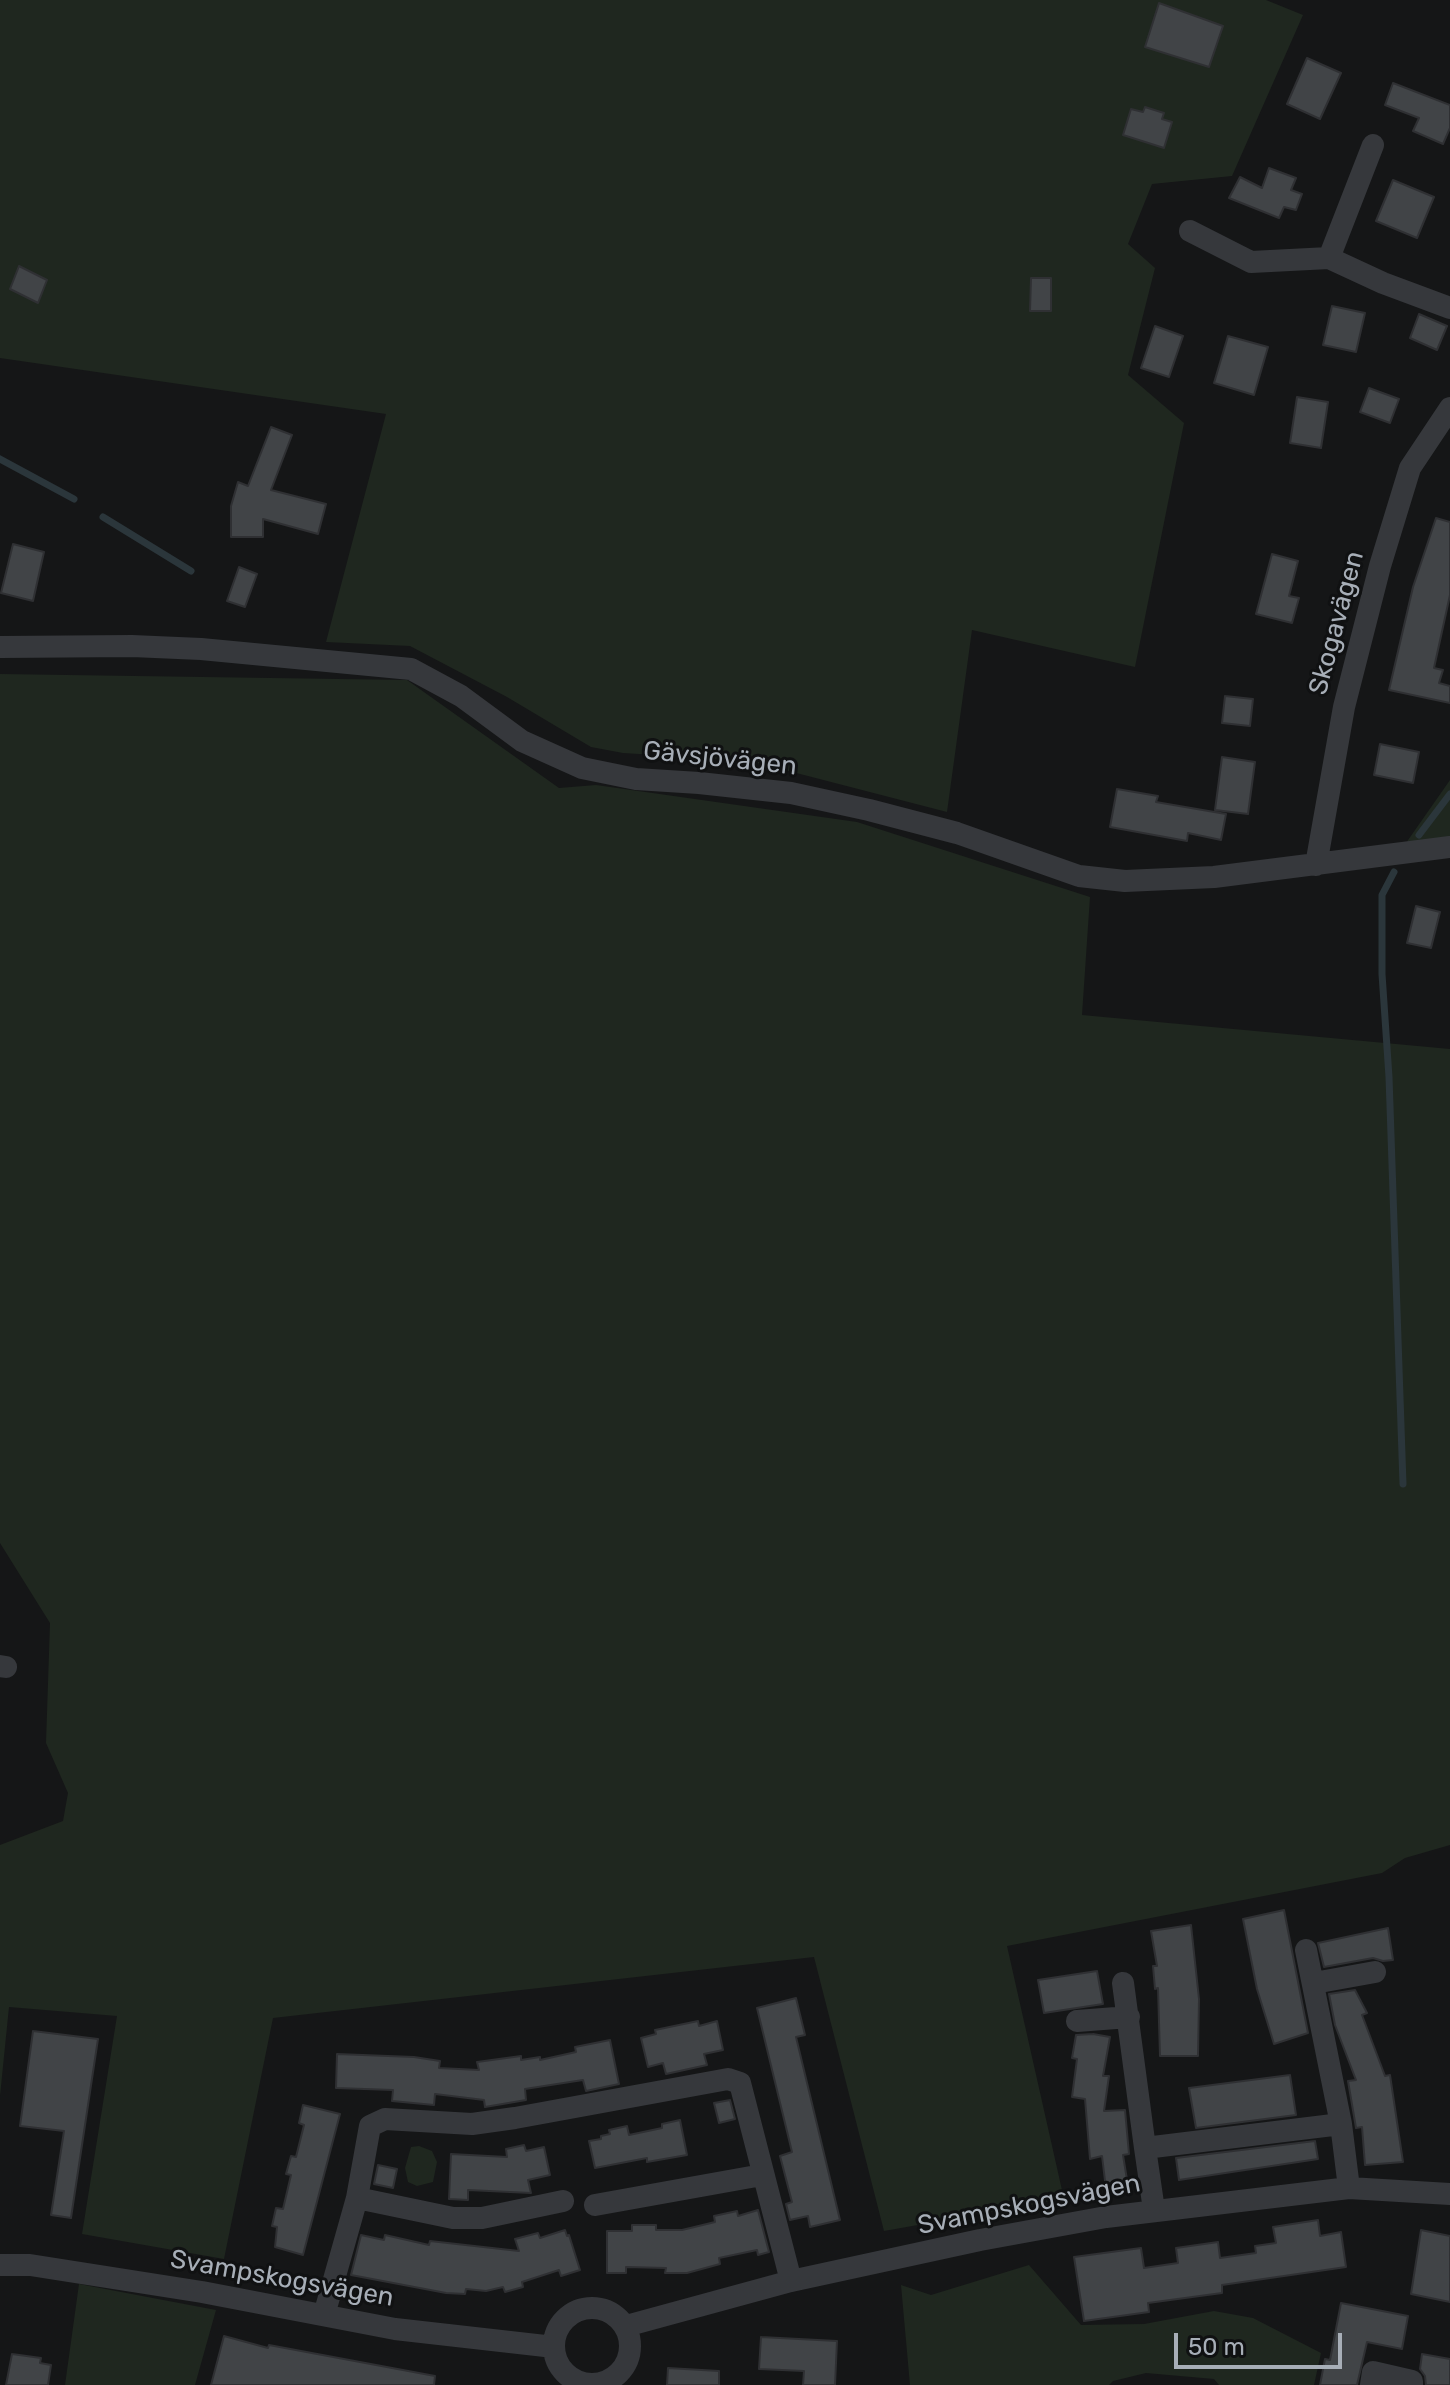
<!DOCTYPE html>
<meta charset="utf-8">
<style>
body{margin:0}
#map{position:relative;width:1450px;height:2385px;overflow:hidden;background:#151617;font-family:Rubik,sans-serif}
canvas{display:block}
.scale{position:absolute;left:1174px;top:2333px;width:168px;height:36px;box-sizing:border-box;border:4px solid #a7aeb7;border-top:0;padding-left:10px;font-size:24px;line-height:28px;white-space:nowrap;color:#a7aeb7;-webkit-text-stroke:6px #101112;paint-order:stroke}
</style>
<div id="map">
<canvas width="1450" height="2385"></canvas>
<div class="scale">50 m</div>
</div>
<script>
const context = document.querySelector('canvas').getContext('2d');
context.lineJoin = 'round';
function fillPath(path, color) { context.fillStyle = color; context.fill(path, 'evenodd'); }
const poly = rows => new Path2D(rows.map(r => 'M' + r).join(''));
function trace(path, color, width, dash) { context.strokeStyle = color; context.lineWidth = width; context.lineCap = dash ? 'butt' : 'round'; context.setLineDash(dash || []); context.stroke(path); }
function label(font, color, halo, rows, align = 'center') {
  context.font = font + ' Rubik,sans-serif'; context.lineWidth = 6; context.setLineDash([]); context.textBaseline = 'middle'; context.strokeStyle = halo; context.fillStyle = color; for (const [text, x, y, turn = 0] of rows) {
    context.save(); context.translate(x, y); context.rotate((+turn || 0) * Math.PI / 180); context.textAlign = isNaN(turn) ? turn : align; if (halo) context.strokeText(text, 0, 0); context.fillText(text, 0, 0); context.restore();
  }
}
const green = poly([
 [0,0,1266,0,1303,15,1232,176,1152,184,1128,244,1155,268,1128,375,1184,423,1135,667,972,630,947,812,750,761,623,753,591,747,507,697,410,646,326,642,386,414,0,358],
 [0,674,407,680,559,788,596,785,857,822,1090,897,1082,1015,1450,1049,1450,1845,1405,1858,1382,1873,1007,1946,1064,2199,884,2231,814,1957,273,2018,224,2259,82,2234,117,2016,9,2007,0,2096,0,1845,63,1821,68,1793,46,1743,50,1623,0,1543],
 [1450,780,1450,847,1399,853],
 [419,2146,432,2151,437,2162,433,2182,417,2186,408,2182,405,2168,411,2147],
 [1029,2265,1081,2325,1144,2324,1214,2311,1253,2318,1321,2353,1314,2385,1219,2385,1214,2379,1146,2373,1113,2381,1109,2385,910,2385,901,2285,931,2295],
 [79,2284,216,2310,195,2385,65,2385]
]);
const stream = poly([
 [0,459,74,499],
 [103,517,191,571],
 [1419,835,1450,794],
 [1394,872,1382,895,1382,974,1389,1077,1403,1484]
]);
const building = poly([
 [1159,3,1223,26,1209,67,1145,47,1159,3],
 [1307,58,1341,73,1320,119,1287,104,1307,58],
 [1393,83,1450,105,1450,128,1443,144,1413,131,1419,118,1385,105,1393,83],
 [1145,107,1164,113,1162,119,1172,122,1164,148,1123,135,1131,109,1143,112,1145,107],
 [1269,168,1296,178,1291,190,1302,194,1296,210,1284,207,1279,218,1229,198,1240,177,1262,188,1269,168],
 [1393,180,1434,197,1417,238,1376,221,1393,180],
 [19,266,47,280,38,303,10,289,19,266],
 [1031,278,1051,278,1051,311,1030,311,1031,278],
 [1332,306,1365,313,1356,352,1323,345,1332,306],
 [1419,314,1447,326,1437,350,1410,338,1419,314],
 [1155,326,1183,336,1169,377,1141,368,1155,326],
 [1228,336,1268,347,1254,395,1214,383,1228,336],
 [1369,388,1399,399,1390,423,1360,412,1369,388],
 [1297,397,1328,402,1321,448,1290,443,1297,397],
 [271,427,292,435,271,490,326,504,318,534,263,519,263,537,231,537,231,506,238,482,248,486,271,427],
 [1436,518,1450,522,1450,595,1434,668,1443,670,1439,683,1450,686,1450,703,1389,690,1413,587,1436,518],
 [13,544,44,552,33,601,1,593,13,544],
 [1272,554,1298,561,1289,596,1299,598,1292,623,1256,614,1272,554],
 [239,567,257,574,245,607,227,601,239,567],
 [1225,696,1253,699,1250,726,1222,723,1225,696],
 [1380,744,1419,752,1413,783,1374,775,1380,744],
 [1222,757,1255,762,1248,814,1215,810,1222,757],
 [1117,789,1158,796,1156,802,1226,814,1221,840,1188,833,1187,841,1110,827,1117,789],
 [1416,906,1440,912,1431,948,1407,943,1416,906],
 [1284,1910,1308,2033,1274,2044,1257,1989,1243,1919,1284,1910],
 [1191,1925,1199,1999,1198,2056,1160,2056,1158,1988,1155,1989,1153,1966,1157,1966,1151,1931,1191,1925],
 [1388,1928,1393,1960,1383,1961,1373,1958,1324,1967,1318,1943,1388,1928],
 [1097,1971,1103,2004,1044,2013,1038,1980,1097,1971],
 [1355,1990,1367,2013,1362,2015,1385,2076,1390,2075,1403,2162,1365,2165,1362,2127,1356,2128,1348,2081,1356,2080,1335,2025,1329,1994,1355,1990],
 [796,1998,805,2035,796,2037,840,2220,810,2227,808,2216,790,2220,786,2204,792,2202,780,2156,792,2152,757,2008,796,1998],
 [698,2021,699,2026,717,2021,723,2050,704,2054,707,2065,666,2074,663,2063,648,2067,641,2038,656,2034,655,2030,698,2021],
 [33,2031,98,2039,71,2218,51,2215,64,2131,20,2126,33,2031],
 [1093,2034,1110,2037,1103,2076,1109,2076,1104,2111,1125,2110,1129,2154,1123,2155,1128,2186,1106,2189,1102,2156,1090,2159,1085,2099,1072,2097,1077,2059,1072,2058,1076,2035,1093,2034],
 [610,2040,619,2084,586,2091,583,2080,570,2082,525,2089,526,2100,485,2107,484,2100,435,2094,434,2105,392,2101,393,2090,336,2088,337,2054,414,2057,440,2061,439,2068,479,2070,477,2062,521,2056,521,2060,540,2057,540,2060,576,2052,575,2047,610,2040],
 [1290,2075,1296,2115,1196,2128,1189,2088,1290,2075],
 [730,2100,735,2119,719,2123,714,2103,730,2100],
 [303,2105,340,2114,303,2255,275,2247,277,2227,272,2226,276,2208,283,2209,291,2175,286,2174,291,2156,296,2157,304,2125,299,2123,303,2105],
 [680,2120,687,2155,647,2162,647,2158,595,2168,589,2141,601,2139,601,2136,610,2134,609,2130,627,2126,629,2135,662,2128,662,2124,680,2120],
 [1315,2141,1318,2159,1179,2180,1176,2158,1315,2141],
 [524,2145,526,2151,544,2147,550,2175,528,2180,531,2193,468,2190,468,2200,449,2199,451,2154,507,2157,506,2149,524,2145],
 [378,2165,397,2169,393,2188,374,2184,378,2165],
 [758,2210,769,2252,758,2255,757,2250,719,2258,720,2264,687,2273,665,2273,666,2268,626,2267,626,2273,607,2273,607,2231,632,2231,632,2225,656,2225,656,2230,682,2230,715,2222,714,2216,737,2211,738,2216,758,2210],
 [1318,2220,1320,2236,1341,2232,1346,2267,1222,2285,1222,2293,1148,2303,1149,2312,1084,2321,1074,2257,1141,2248,1144,2268,1178,2263,1176,2248,1218,2242,1220,2258,1256,2253,1255,2246,1276,2243,1273,2227,1318,2220],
 [565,2230,567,2236,569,2235,580,2270,561,2276,559,2270,522,2282,523,2287,505,2292,503,2287,486,2291,466,2289,465,2294,446,2293,351,2275,361,2235,384,2240,385,2235,429,2245,430,2241,519,2251,515,2239,538,2233,540,2238,565,2230],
 [1421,2230,1450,2236,1450,2302,1411,2294,1421,2230],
 [1341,2303,1408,2316,1402,2349,1367,2342,1357,2385,1320,2385,1325,2359,1330,2360,1341,2303],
 [224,2336,268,2348,269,2345,435,2376,434,2385,211,2385,224,2336],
 [761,2337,837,2341,835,2385,803,2385,804,2371,759,2369,761,2337],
 [12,2354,41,2358,40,2363,51,2365,48,2385,6,2385,12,2354],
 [1422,2354,1450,2359,1450,2385,1426,2385,1425,2376,1420,2369,1422,2354],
 [668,2368,719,2371,719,2385,667,2385,668,2368]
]);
const minor = poly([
 [1190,231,1251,262,1329,258,1383,283,1450,308],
 [1329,258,1373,145],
 [0,647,132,646,201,649,411,669,461,696,522,741,582,768,636,779,699,783,791,793,869,810,957,833,1079,876,1125,881,1214,877,1450,847],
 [1316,865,1344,707,1380,566,1410,468,1450,408],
 [0,1666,6,1667],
 [1306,1950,1341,2124,1349,2188],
 [1123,1983,1145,2148,1341,2124],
 [1314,1983,1375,1972],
 [1077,2021,1129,2017],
 [1145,2148,1154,2210],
 [357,2198,453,2218,482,2218,563,2201],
 [595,2205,762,2175],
 [0,2265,30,2265,202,2292,395,2329,554,2347],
 '554 2346a38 38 0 1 1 76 0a38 38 0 1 1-76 0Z',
 [324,2315,357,2198,370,2126,385,2119,472,2124,515,2118,728,2079,740,2083,791,2281],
 [626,2326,791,2281,980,2240,1106,2217,1349,2188,1450,2194],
 [1371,2385,1373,2372,1412,2381,1412,2385]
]);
const streetNames = [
 ["Skogavägen",1337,623,-75],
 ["Gävsjövägen",720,759,6],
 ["Svampskogsvägen",1029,2205,-11],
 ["Svampskogsvägen",282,2279,10]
];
fillPath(green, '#1f271f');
trace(stream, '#2b363b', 7);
fillPath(building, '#414447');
trace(building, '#2f3033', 2);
trace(minor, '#36383c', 22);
label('26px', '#a7aeb7', '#101112', streetNames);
</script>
